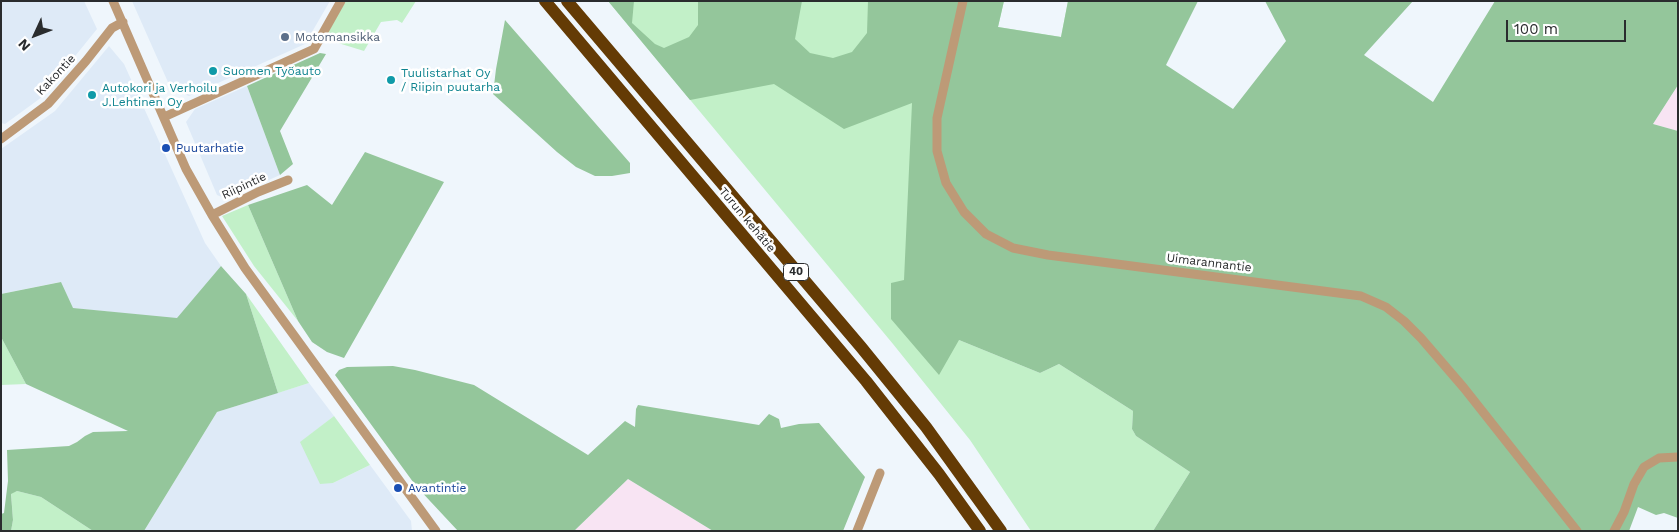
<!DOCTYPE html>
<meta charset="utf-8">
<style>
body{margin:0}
#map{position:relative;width:1679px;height:532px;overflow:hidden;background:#eff6fc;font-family:"Work Sans",sans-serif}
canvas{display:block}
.frame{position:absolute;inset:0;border:2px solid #2a2c2e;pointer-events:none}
.north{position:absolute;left:10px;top:10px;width:50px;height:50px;-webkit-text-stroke:4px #fff;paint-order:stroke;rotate:227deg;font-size:14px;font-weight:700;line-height:20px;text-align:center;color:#2a2c2e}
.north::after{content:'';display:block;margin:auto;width:18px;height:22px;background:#2a2c2e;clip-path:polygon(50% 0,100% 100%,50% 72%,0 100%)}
.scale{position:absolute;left:1506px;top:20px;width:120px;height:22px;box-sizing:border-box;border:2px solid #2a2c2e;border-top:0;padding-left:6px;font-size:15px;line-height:18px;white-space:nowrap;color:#2a2c2e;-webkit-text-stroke:4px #fff;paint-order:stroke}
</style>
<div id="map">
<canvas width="1679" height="532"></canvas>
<div class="frame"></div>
<div class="north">N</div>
<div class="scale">100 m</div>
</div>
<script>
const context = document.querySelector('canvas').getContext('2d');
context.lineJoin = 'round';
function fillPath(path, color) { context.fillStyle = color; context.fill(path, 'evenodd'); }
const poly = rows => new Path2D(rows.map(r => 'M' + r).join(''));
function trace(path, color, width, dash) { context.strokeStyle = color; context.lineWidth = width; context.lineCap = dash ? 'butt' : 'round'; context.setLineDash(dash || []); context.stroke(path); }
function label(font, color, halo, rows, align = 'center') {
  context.font = font + ' "Work Sans",sans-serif'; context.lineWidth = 5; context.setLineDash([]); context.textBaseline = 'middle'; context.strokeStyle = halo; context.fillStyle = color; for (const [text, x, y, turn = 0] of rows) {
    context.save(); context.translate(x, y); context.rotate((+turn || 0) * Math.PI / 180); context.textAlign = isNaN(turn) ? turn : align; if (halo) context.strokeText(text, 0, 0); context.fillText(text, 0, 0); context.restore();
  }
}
const commercial = poly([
 [1678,85,1678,131,1653,124],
 [628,479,713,531,574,531]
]);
const built = poly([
 [1,1,84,1,97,29,42,97,5,124,1,123],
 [132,1,330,1,305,44,189,96,171,89],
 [109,46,124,64,187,203,205,243,221,266,177,319,72,308,60,282,1,294,1,149,55,111],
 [247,86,280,175,226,199,217,195,186,122,195,109],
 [309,383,334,416,301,442,333,483,370,465,411,521,412,531,144,531,217,412]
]);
const green = poly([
 [346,1,416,1,402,23,397,20,381,22,364,51,322,38],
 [608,1,1004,1,998,27,1061,37,1068,1,1160,1,959,340,1040,373,1059,364,1133,411,1132,429,1136,436,1190,472,1153,531,1031,531,970,440,893,344],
 [248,205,298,321,254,266,222,216],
 [246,294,273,332,309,383,278,393],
 [1,337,26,384,1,385],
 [334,416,370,465,333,483,320,484,300,442],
 [17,491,41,497,93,531,11,531,13,520,11,493]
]);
const forest = poly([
 [608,1,634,1,632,23,655,44,664,48,689,37,698,25,698,1,802,1,795,39,810,53,833,58,852,52,867,33,868,1,1004,1,998,27,1061,37,1068,1,1198,1,1166,65,1233,109,1286,41,1265,1,1413,1,1364,55,1433,102,1495,1,1678,1,1678,85,1653,124,1678,131,1678,518,1664,513,1656,515,1638,507,1629,531,1153,531,1190,472,1136,436,1132,429,1133,411,1059,364,1040,373,959,340,939,375,891,319,891,283,904,280,912,103,844,129,774,84,690,100],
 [505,20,630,163,630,173,612,176,595,176,576,167,557,152,493,94,496,69],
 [320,53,326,54,280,131,293,164,280,175,247,86],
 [365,152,444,182,344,358,327,352,312,342,298,321,248,205,307,185,332,205],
 [221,266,246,294,278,393,217,412,144,531,93,531,41,497,17,491,11,494,13,520,11,531,1,531,1,514,4,513,8,481,7,450,69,446,77,442,85,436,93,432,128,431,26,384,1,337,1,294,61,282,73,308,177,318],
 [393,366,415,370,474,385,588,455,625,421,635,427,636,409,638,405,759,425,769,414,779,419,781,428,799,424,819,423,865,477,843,531,713,531,628,479,574,531,458,531,416,486,335,375,339,370,347,367]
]);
const minor = poly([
 [113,1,186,169,212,215,245,268,436,531],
 [963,1,937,118,937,151,946,183,964,212,986,234,1013,248,1048,255,1361,296,1386,307,1404,321,1421,338,1464,388,1577,531],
 [164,117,314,49,341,1],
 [1,139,48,104,86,61,112,28,123,22],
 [212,215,258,192,288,180],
 [857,531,880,473],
 [1614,531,1624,512,1634,484,1644,467,1659,458,1678,457]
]);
const highway = poly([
 [545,1,866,381,939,474,980,531],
 [567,1,861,347,926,427,1001,531]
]);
const markers = [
 [285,37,5,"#5c6f8a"],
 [213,71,5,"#0f9aa8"],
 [391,80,5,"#0f9aa8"],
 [92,95,5,"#0f9aa8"],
 [166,148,5,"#1a4fb4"],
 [398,488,5,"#1a4fb4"]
];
const shields = [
 [796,272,25]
];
const shieldNames = [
 ["40",796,272]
];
const serviceNames = [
 ["Motomansikka",295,37]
];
const cultureNames = [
 ["Suomen Työauto",223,71],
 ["Tuulistarhat Oy",401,73],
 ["/ Riipin puutarha",401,87],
 ["Autokori ja Verhoilu",102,88],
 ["J.Lehtinen Oy",102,102]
];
const streetNames = [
 ["Kakontie",56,75,-47],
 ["Riipintie",244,186,-25],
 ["Turun kehätie",747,220,50],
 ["Uimarannantie",1209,263,7]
];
const transitNames = [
 ["Puutarhatie",176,148],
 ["Avantintie",408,488]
];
fillPath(commercial, '#f8e4f3');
fillPath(built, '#deeaf7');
fillPath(green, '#c2f0c8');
fillPath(forest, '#94c69b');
trace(minor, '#bd9a77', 9);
trace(highway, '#643b05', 12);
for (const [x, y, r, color] of markers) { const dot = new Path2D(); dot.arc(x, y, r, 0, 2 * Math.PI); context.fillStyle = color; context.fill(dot); trace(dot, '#fff', 2); }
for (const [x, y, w] of shields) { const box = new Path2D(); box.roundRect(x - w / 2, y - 8.5, w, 17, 4); context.fillStyle = '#fff'; context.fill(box); trace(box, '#2a2c2e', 1); }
label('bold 11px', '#2a2c2e', null, shieldNames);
label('12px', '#4e5e75', '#fff', serviceNames, 'left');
label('12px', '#0d838f', '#fff', cultureNames, 'left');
label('12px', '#2a2c2e', '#fff', streetNames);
label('12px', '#164399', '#fff', transitNames, 'left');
</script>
